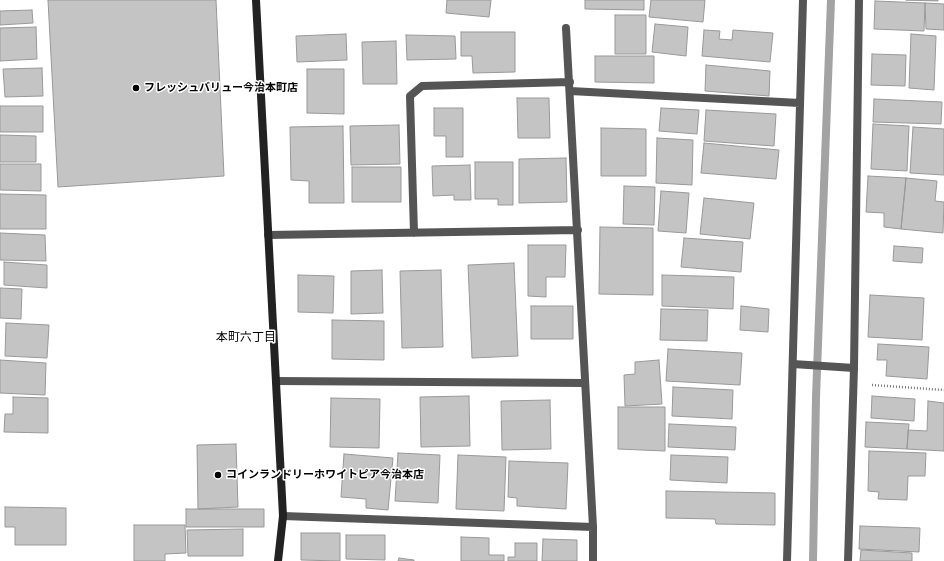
<!DOCTYPE html>
<meta charset="utf-8">
<style>
body{margin:0}
canvas{display:block;background:#fff}
</style>
<canvas width="944" height="561"></canvas>
<script>
const context = document.querySelector('canvas').getContext('2d');
context.lineJoin = 'round';
const poly = rows => new Path2D(rows.map(r => 'M' + r).join(''));
function trace(path, color, width, dash) { context.strokeStyle = color; context.lineWidth = width; context.lineCap = dash ? 'butt' : 'round'; context.setLineDash(dash || []); context.stroke(path); }
function fillPath(path, color) { context.fillStyle = color; context.fill(path, 'evenodd'); }
function label(font, color, halo, rows, align = 'center') {
  context.font = font + ' "Work Sans","Noto Sans JP",sans-serif'; context.lineWidth = 3; context.setLineDash([]); context.textBaseline = 'middle'; context.strokeStyle = halo; context.fillStyle = color; for (const [text, x, y, turn = 0] of rows) {
    context.save(); context.translate(x, y); context.rotate((+turn || 0) * Math.PI / 180); context.textAlign = isNaN(turn) ? turn : align; if (halo) context.strokeText(text, 0, 0); context.fillText(text, 0, 0); context.restore();
  }
}
const stream = poly([
 [813,561,816,397,831,0]
]);
const building = poly([
 [48,0,216,0,224,176,58,187,48,0],
 [447,0,491,0,489,17,446,13,447,0],
 [585,0,644,0,644,10,585,9,585,0],
 [651,0,705,0,703,22,649,17,651,0],
 [906,0,938,0,938,1,906,0],
 [875,1,925,3,924,31,874,29,875,1],
 [925,3,944,4,944,30,926,29,925,3],
 [32,10,33,23,0,25,0,11,32,10],
 [615,15,646,15,646,54,615,54,615,15],
 [655,24,688,27,686,56,652,52,655,24],
 [36,27,37,59,0,61,0,28,36,27],
 [704,30,720,31,719,39,732,40,733,30,773,33,770,62,702,56,704,30],
 [461,32,515,32,515,72,473,73,472,56,461,56,461,32],
 [346,34,347,60,297,62,296,36,346,34],
 [911,34,936,36,934,90,909,88,911,34],
 [406,35,455,36,456,59,407,60,406,35],
 [396,41,397,84,363,84,362,42,396,41],
 [872,54,906,55,905,86,871,85,872,54],
 [595,56,654,56,654,83,595,82,595,56],
 [706,65,770,71,769,96,705,91,706,65],
 [42,68,43,96,5,97,3,69,42,68],
 [307,69,344,69,344,114,307,113,307,69],
 [517,98,549,98,550,138,518,138,517,98],
 [874,99,942,102,941,124,873,122,874,99],
 [0,106,43,106,43,132,0,132,0,106],
 [434,108,463,108,463,157,446,157,446,136,434,136,434,108],
 [661,108,699,110,697,134,659,131,661,108],
 [706,110,776,114,774,146,704,141,706,110],
 [873,124,909,126,907,171,871,169,873,124],
 [399,125,400,164,351,165,350,126,399,125],
 [343,126,344,203,309,203,309,181,291,180,290,127,343,126],
 [913,127,944,129,944,175,910,173,913,127],
 [601,128,646,129,646,176,601,176,601,128],
 [0,135,36,136,36,162,0,162,0,135],
 [657,138,693,140,692,185,656,183,657,138],
 [704,143,779,150,776,179,701,173,704,143],
 [566,158,567,202,519,203,519,159,566,158],
 [475,162,513,162,513,205,498,205,498,199,475,199,475,162],
 [0,164,41,164,41,191,0,190,0,164],
 [470,165,471,200,454,200,454,195,433,196,432,166,470,165],
 [352,167,401,167,401,202,352,202,352,167],
 [868,176,906,178,901,229,884,227,884,213,866,212,868,176],
 [906,178,937,181,935,201,944,202,943,233,901,229,906,178],
 [624,186,655,187,654,225,623,224,624,186],
 [661,191,689,193,686,233,658,231,661,191],
 [0,194,46,195,46,229,0,229,0,194],
 [704,198,754,203,750,239,700,234,704,198],
 [600,227,653,228,653,295,599,294,600,227],
 [0,233,45,235,46,261,0,260,0,233],
 [684,238,743,242,741,272,681,267,684,238],
 [528,245,566,245,565,277,546,277,546,297,528,296,528,245],
 [894,246,923,248,922,263,893,261,894,246],
 [4,262,47,265,47,288,4,285,4,262],
 [514,263,518,356,472,358,468,265,514,263],
 [382,270,383,313,351,314,351,271,382,270],
 [441,270,443,347,402,348,400,271,441,270],
 [298,275,334,276,333,313,298,312,298,275],
 [662,275,734,277,733,309,662,306,662,275],
 [0,288,22,289,21,319,0,318,0,288],
 [870,295,924,298,922,340,868,337,870,295],
 [531,306,573,306,573,339,531,339,531,306],
 [741,306,769,309,768,332,740,330,741,306],
 [661,309,708,310,707,341,660,340,661,309],
 [332,320,384,321,384,360,332,359,332,320],
 [6,323,49,325,47,358,5,356,6,323],
 [878,344,929,347,927,379,886,376,887,360,877,360,878,344],
 [668,349,742,353,740,385,666,381,668,349],
 [0,360,46,363,45,395,0,393,0,360],
 [659,360,662,404,625,406,624,375,635,374,635,362,659,360],
 [673,387,733,390,732,419,672,416,673,387],
 [469,396,470,446,421,447,420,397,469,396],
 [872,396,915,399,914,421,871,418,872,396],
 [13,397,48,398,48,433,4,432,5,414,13,414,13,397],
 [331,398,380,399,379,448,330,447,331,398],
 [550,400,551,449,502,450,501,401,550,400],
 [928,401,944,403,944,451,907,449,908,430,927,431,928,401],
 [618,407,665,407,665,451,618,449,618,407],
 [866,422,909,424,907,449,865,447,866,422],
 [669,424,736,427,735,450,668,447,669,424],
 [236,444,238,507,198,509,197,445,236,444],
 [869,451,926,453,925,476,908,476,907,500,878,499,879,492,868,491,869,451],
 [398,453,440,455,438,503,395,501,398,453],
 [344,454,393,458,388,510,366,508,366,499,341,497,344,454],
 [458,455,506,457,504,511,456,509,458,455],
 [671,455,728,457,727,483,670,480,671,455],
 [509,461,568,463,566,509,517,506,517,498,508,497,509,461],
 [666,491,775,493,775,525,716,524,715,519,666,518,666,491],
 [5,507,66,508,66,545,15,545,15,527,5,527,5,507],
 [186,509,264,509,264,527,186,527,186,509],
 [134,525,185,525,186,553,165,554,165,561,134,561,134,525],
 [860,526,920,528,919,552,859,549,860,526],
 [243,529,243,556,188,556,187,530,243,529],
 [301,533,340,533,340,561,301,560,301,533],
 [346,535,385,535,385,560,346,559,346,535],
 [461,537,489,538,489,555,504,555,504,561,461,561,461,537],
 [543,539,577,540,577,561,542,561,543,539],
 [515,543,537,543,537,561,508,561,508,557,515,557,515,543],
 [861,550,912,553,912,561,860,561,861,550],
 [399,558,414,560,414,561,398,561,399,558]
]);
const path = poly([
 [872,385,944,390]
]);
const street = poly([
 [566,28,593,527],
 [570,91,800,103],
 [414,233,410,96,422,86,570,82],
 [268,235,578,230],
 [793,364,854,368],
 [276,381,585,383],
 [283,516,593,527,593,561],
 [787,561,803,0],
 [848,561,854,368,859,0]
]);
const secondary = poly([
 [256,0,283,516,278,561]
]);
const markers = [
 [136,88,4,"#000"],
 [218,475,4,"#000"]
];
const poiNames = [
 ["フレッシュバリュー今治本町店",144,88],
 ["コインランドリーホワイトピア今治本店",226,475]
];
const neighbourhoodNames = [
 ["本町六丁目",246,337]
];
trace(stream, '#a3a3a3', 8);
fillPath(building, '#c4c4c4');
trace(building, '#999', 1);
trace(path, '#777', 2.5, [1, 2]);
trace(street, '#555', 8);
trace(secondary, '#222', 8);
for (const [x, y, r, color] of markers) { const dot = new Path2D(); dot.arc(x, y, r, 0, 2 * Math.PI); context.fillStyle = color; context.fill(dot); trace(dot, '#fff', 1.5); }
label('bold 11px', '#000', '#fff', poiNames, 'left');
label('12px', '#000', '#fff', neighbourhoodNames);
</script>
